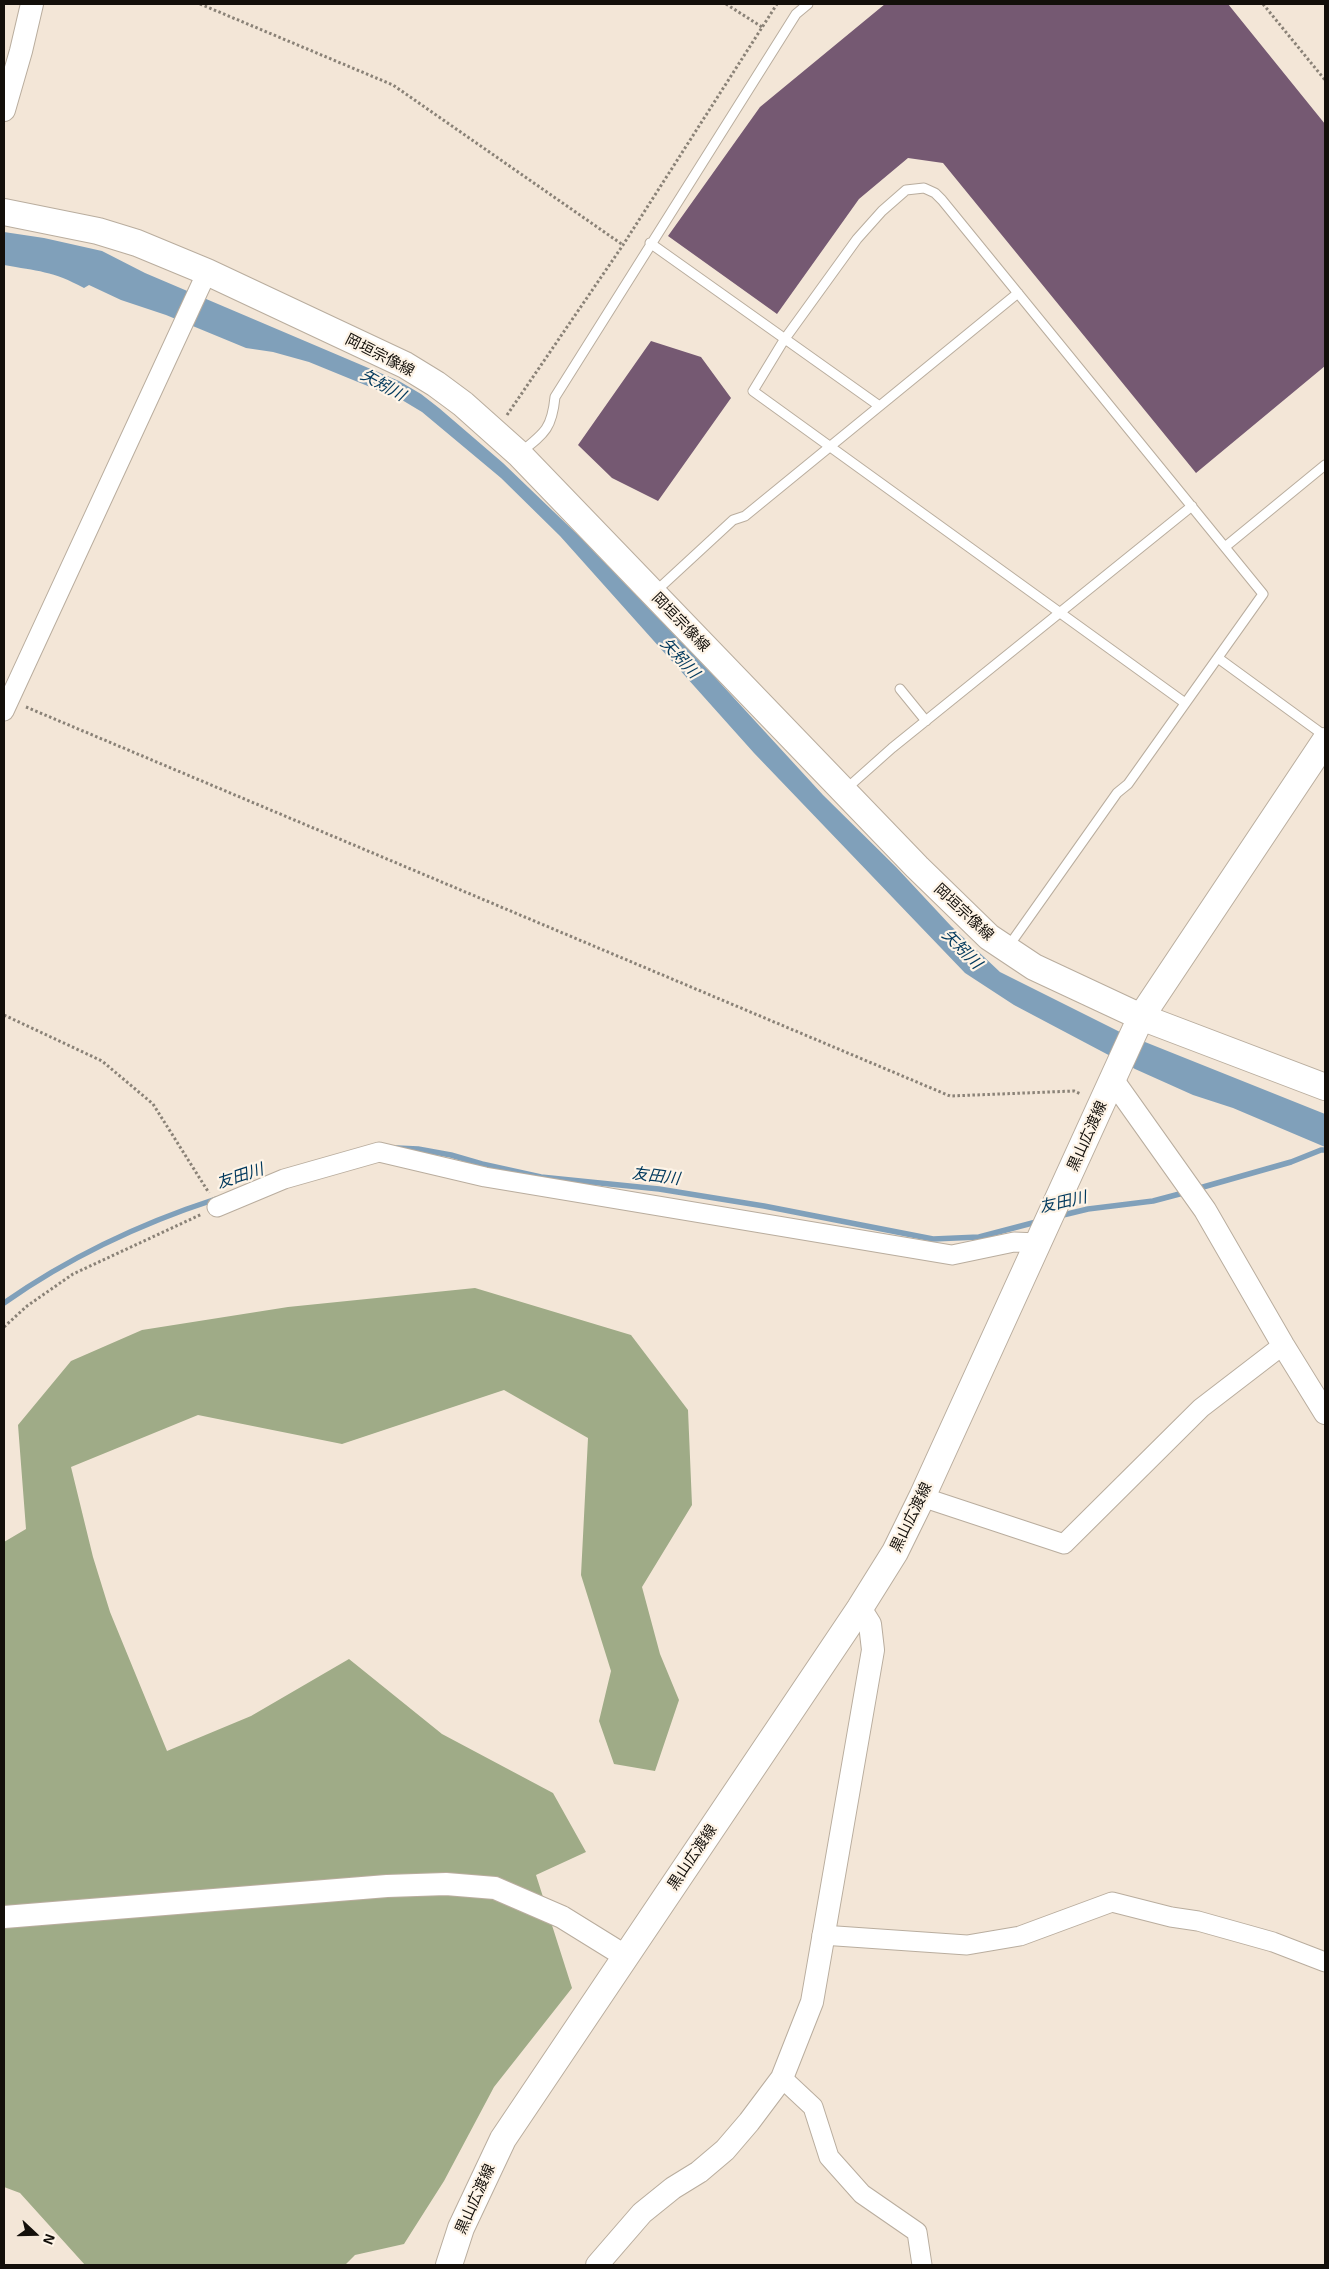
<!DOCTYPE html>
<meta charset="utf-8">
<style>
body{margin:0}
#map{position:relative;width:1329px;height:2269px;overflow:hidden;background:#f3e6d7;font-family:"Exo 2",sans-serif}
canvas{display:block}
.frame{position:absolute;inset:0;border:5px solid #130f0a;pointer-events:none}
.north{position:absolute;left:10px;top:2209px;width:50px;height:50px;-webkit-text-stroke:4px #fef4e7;paint-order:stroke;rotate:111deg;font-size:14px;font-weight:700;line-height:20px;text-align:center;color:#130f0a}
.north::after{content:'';display:block;margin:auto;width:18px;height:22px;background:#130f0a;clip-path:polygon(50% 0,100% 100%,50% 72%,0 100%)}
</style>
<div id="map">
<canvas width="1329" height="2269"></canvas>
<div class="frame"></div>
<div class="north">N</div>
</div>
<script>
const g = document.querySelector('canvas').getContext('2d');
g.lineJoin = 'round';
function fill(path, color) {
  g.fillStyle = color;
  g.fill(path, 'evenodd');
}
function strokePath(path, color, width, dash) {
  g.strokeStyle = color;
  g.lineWidth = width;
  g.lineCap = dash ? 'butt' : 'round';
  g.setLineDash(dash || []);
  g.stroke(path);
}
function label(font, color, halo, rows, align = 'center') {
  g.font = font + ' "Exo 2","Noto Sans JP",sans-serif';
  g.lineWidth = 4.5;
  g.setLineDash([]);
  g.textBaseline = 'middle';
  g.strokeStyle = halo;
  g.fillStyle = color;
  for (const [text, x, y, turn = 0] of rows) {
    g.save();
    g.translate(x, y);
    g.rotate((+turn || 0) * Math.PI / 180);
    g.textAlign = isNaN(turn) ? turn : align;
    if (halo) g.strokeText(text, 0, 0);
    g.fillText(text, 0, 0);
    g.restore();
  }
}
const forest = new Path2D(`
 M475 1288 631 1335 688 1410 692 1505 642 1587 660 1654 679 1700 655 1771 614 1764 599 1721 611 1671 581 1575 588 1438 504 1390 342 1444 198 1415 71 1467 93 1557 110 1612 167 1751 251 1716 349 1659 442 1734 553 1793 586 1852 536 1875 572 1988 494 2087 444 2181 404 2244 355 2255 345 2265H85L20 2193 4 2187V1542L26 1529 18 1425 71 1361 142 1330 288 1307Z`);
const water = new Path2D(`
 M4 232 44 238 102 251 145 273 399 381 421 394 439 408 503 463 578 535 711 673 823 795 896 867 951 926 1000 972 1120 1032 1325 1114V1147L1233 1108 1193 1095 1135 1069 1014 1005 965 973 754 753 560 536 501 478 422 412 402 400 309 362 273 352 246 348 166 315 121 300 89 285 84 288C53 271 37 271 4 265Z`);
const stream = new Path2D(`
 M397 1148 418 1149 451 1155 482 1164 541 1177 659 1189 764 1206 933 1239 979 1237 1040 1221
 M1196 1189 1291 1162 1321 1150H1325
 M1059 1216 1088 1209 1153 1201 1187 1192
 M4 1303C68 1258 142 1223 216 1199`);
const building = new Path2D(`
 M885 4H1228L1325 124V366L1196 473 943 163 908 158 859 199 777 314 668 236 760 107Z
 M651 341 701 357 731 398 658 501 612 478 578 445Z`);
const path = new Path2D(`
 M200 4 393 85 623 245
 M726 4 762 27
 M1263 4 1325 80
 M507 415 623 245 777 4
 M26 707 950 1096 1074 1091 1081 1094
 M4 1015 102 1061 153 1104 209 1193
 M4 1327 27 1306 73 1274 202 1214`);
const service = new Path2D(`
 M650 243 878 405
 M521 452C545 433 552 428 555 397L796 14 808 4
 M1225 547 1325 465
 M655 592 733 520 745 516 1018 293
 M1218 658 1325 736
 M900 689 926 721
 M846 789 892 748 1192 506
 M1008 947 1117 793 1128 784 1263 594 942 200 935 193 924 188 906 190 882 211 857 239 784 340 753 391 1185 703`);
const minor = new Path2D(`
 M4 711 207 272
 M217 1207 284 1179 379 1152 485 1177 952 1255 1014 1242 1038 1243
 M922 1497 1064 1544 1201 1408 1283 1345
 M822 1935 967 1945 1020 1936 1112 1902 1171 1917 1198 1921 1273 1942 1325 1962
 M782 2078 813 2107 829 2157 862 2194 917 2232 922 2265`);
const tertiary = new Path2D(`
 M4 110 21 51 32 4
 M1112 1079 1205 1210 1283 1345 1325 1413
 M4 1917 387 1886 446 1884 495 1888 562 1917 625 1956
 M597 2265 642 2213 673 2188 699 2172 725 2150 749 2122 782 2078 812 2002 873 1650 870 1624 860 1608`);
const secondary = new Path2D(`
 M4 212 98 231 137 243 207 272 405 365 436 384 463 404 519 454 917 867 989 937 1034 967 1141 1017 1325 1087
 M449 2265 461 2228 503 2139 860 1608 895 1552 922 1497 1141 1017 1325 741`);
const streetNames = [
 ["岡垣宗像線",380,355,27],
 ["岡垣宗像線",681,622,46],
 ["岡垣宗像線",964,912,43],
 ["黒山広渡線",1087,1136,-66],
 ["黒山広渡線",911,1517,-64],
 ["黒山広渡線",692,1857,-56],
 ["黒山広渡線",475,2199,-66]
];
const waterNames = [
 ["矢矧川",383,385,29],
 ["矢矧川",680,658,47],
 ["矢矧川",962,949,45],
 ["友田川",240,1176,-18],
 ["友田川",656,1176,7],
 ["友田川",1063,1202,-13]
];
fill(forest, '#9fab87');
fill(water, '#80a0ba');
strokePath(stream, '#80a0ba', 5.5);
fill(building, '#755972');
strokePath(service, '#b9ad9e', 11);
strokePath(minor, '#b9ad9e', 21);
strokePath(tertiary, '#b9ad9e', 24);
strokePath(secondary, '#b9ad9e', 28);
strokePath(path, '#8a8277', 3, [2.5, 2.5]);
strokePath(service, '#fff', 9);
strokePath(minor, '#fff', 19);
strokePath(tertiary, '#fff', 22);
strokePath(secondary, '#fff', 26);
label('15px', '#130f0a', '#fef4e7', streetNames);
label('italic 16px', '#00385c', '#fef4e7', waterNames);
</script>
